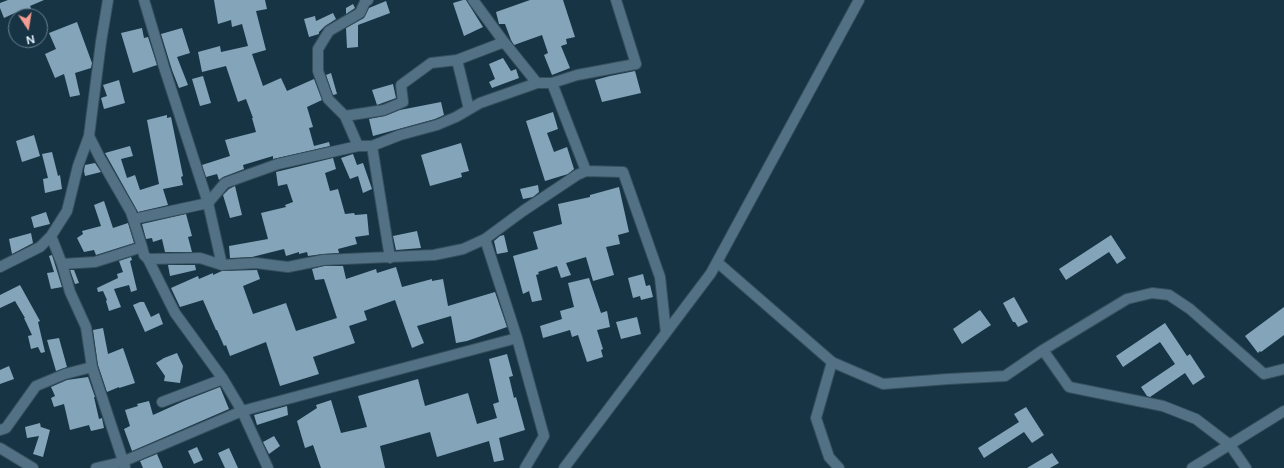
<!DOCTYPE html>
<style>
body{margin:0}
#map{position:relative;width:1284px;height:468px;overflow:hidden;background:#173445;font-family:Figtree,sans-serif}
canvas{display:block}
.north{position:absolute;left:8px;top:8px;width:40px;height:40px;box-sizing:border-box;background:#173445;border:1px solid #67808e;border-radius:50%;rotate:168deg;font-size:11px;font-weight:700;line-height:16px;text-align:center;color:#e0f1fc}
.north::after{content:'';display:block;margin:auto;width:14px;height:18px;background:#f59c91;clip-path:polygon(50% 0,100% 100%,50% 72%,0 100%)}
</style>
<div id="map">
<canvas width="1284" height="468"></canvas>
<div class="north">N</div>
</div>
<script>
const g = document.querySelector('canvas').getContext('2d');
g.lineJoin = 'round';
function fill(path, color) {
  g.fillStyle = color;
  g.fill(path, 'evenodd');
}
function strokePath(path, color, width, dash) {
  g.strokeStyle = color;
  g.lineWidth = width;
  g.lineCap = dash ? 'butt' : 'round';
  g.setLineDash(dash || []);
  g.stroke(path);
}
const building = new Path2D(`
 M8 0H44L30 6 34 16H22L19 11 4 18 0 8V3Z
 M214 0H265L267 9 256 11 266 50 252 54 263 86 281 78 287 91 314 79 322 100 307 107 313 127 309 128 314 146 329 142 330 146 273 159V156L243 165 244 169 223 177 219 180 217 174 206 177 202 165 230 156 225 140 256 132 252 118H253L246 99 238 102 226 66 202 72 198 52 220 46 221 52 248 46 242 24 232 27 231 20 218 24Z
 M463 0H466L483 27 464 36 453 3Z
 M530 0H563L575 37 566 39 567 44 561 46 570 68 552 75 544 55 548 53 542 35 514 45 511 40 505 24H499L496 12Z
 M386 1 390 13 358 25V47L347 48 346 28 364 18 369 8Z
 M353 4 355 8 346 14V8Z
 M333 13 336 19 325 26 319 32V34L309 37 304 19 315 16 316 21Z
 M77 22 92 63 91 68 75 73 80 95 70 97 64 74 55 78 45 54 56 49 49 33Z
 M142 28 144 38 148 37 157 65 133 73 121 33Z
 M182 28 190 53 177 57 188 85 179 88 172 70 161 34Z
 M503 58 511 71 516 69 519 78 492 88 489 82 495 79 489 64Z
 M635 71 641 93 602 102 595 80 610 76Z
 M331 73 337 94 333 95 326 75Z
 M203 76 211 103 200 106 192 79Z
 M119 80 125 103 104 109 101 98 107 96 103 85Z
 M393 84 396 98 377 105 372 90Z
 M441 102 444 115 435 119 373 136 369 119 385 116 400 110Z
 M553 112 558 129 547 133 554 152 567 147 574 169 568 174 545 181 526 121Z
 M167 115V118L171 117 183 176 181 177 183 185 163 189 168 205 138 212 105 153 130 146 133 156 121 159 127 178 135 175 140 190 159 184 147 120Z
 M34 135 40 156 22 162 16 141Z
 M461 143 469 171 461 173 462 177 430 186 421 155Z
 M52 152 58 176 60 175 62 189 45 193 43 179 48 178 42 154Z
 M353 154 357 165 363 163 372 189 363 193 358 176 350 179 341 158Z
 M333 158 336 169 325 173 330 191 338 189 345 214 354 213 355 215 367 214 369 235 355 237 357 244 338 249 339 253 323 254 308 256 307 252 299 254V252L286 256 284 249 252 257 230 258 229 246 268 239 261 213 286 207 285 205 293 202 287 184 278 186 276 172Z
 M95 163 101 172 85 176 84 171 85 165Z
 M538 185 539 192 533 197 523 199 520 189Z
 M235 186 242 215 230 218 223 195 229 189Z
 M619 187 629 232 618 235 620 244 606 247 614 275 593 281 586 257 566 263 571 275 561 278 557 266 538 272 539 274 536 275 542 300 532 302 529 291 523 294 513 256 538 249 533 232 562 224 558 204 590 197V195Z
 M104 201 113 228 128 223 134 243 96 255 94 250 84 252 77 238 83 234 82 231 101 226 94 205Z
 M46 212 50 224 34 228 31 217Z
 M186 214 192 236 188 237 192 252H165L162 239 153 242 152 238 146 239 142 224Z
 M417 231 421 248 396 250 393 236Z
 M31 233 33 243 12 254 9 239Z
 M504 235 508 252 497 254 494 241 500 236Z
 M1111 235 1126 258 1117 264 1109 252 1066 280 1059 269Z
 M52 255 62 287 51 289 47 273 54 272 49 256Z
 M131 257 132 260 130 261 137 290 131 292 129 285 114 289 121 307 109 311 106 301 107 300 103 291 98 292 97 288 118 278 117 274 123 272 119 261Z
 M168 265H195L196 270 170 276Z
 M324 266H343L346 279 376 269 377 273 396 267 402 287 432 279V281L443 279 448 306 495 292 507 327 467 341 456 343 451 316 417 326 424 343 412 348 395 300 364 311 367 320 349 326 355 343 313 357 319 374 280 386 266 342 230 356 226 345 224 346 217 330H216L203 300 180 307 171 288 198 276 199 279 213 273V275L222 271 257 270 260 279 243 286 253 314 286 303 296 331 337 318 324 279 315 280 312 269Z
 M70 270H74L79 283 75 284Z
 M643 274 646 286 650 285 653 297 641 300 640 296 633 298 628 278Z
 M589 278 601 313 607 311 610 327 597 330 603 349 601 350 603 357 587 362 578 335 572 337 570 330 543 338 540 326 562 319 560 311 574 307 568 283Z
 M20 285 40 321 38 322 45 352 41 353 38 347 31 349 28 336 32 335 24 318H25L15 301 0 308V295Z
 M1014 297 1028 322 1018 327 1015 322H1013L1003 303Z
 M140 302H144L151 317 159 313 163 324 145 332 133 305Z
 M1284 307V335L1261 352 1260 351 1258 353 1245 336Z
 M980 310 991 325 962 344 953 329Z
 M637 317 641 334 621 339 616 322Z
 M1165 323 1187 356 1190 354 1205 377 1193 385 1185 373 1150 397 1147 396 1141 387 1175 364 1160 342 1123 367 1116 356Z
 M103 328 108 354 123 348 135 383 119 388V387L107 392 98 365 93 330Z
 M59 338 67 367 56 371 47 340Z
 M177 353 183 366 180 383 164 381 165 376 156 363 164 358Z
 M507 354 513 376 509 377 514 398 516 397 525 430 499 438 504 460 494 462 489 441 437 457 430 432 380 446 385 468H321L313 445 305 448 297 421 317 408 316 405 331 400 341 433 367 427 358 396 418 379 425 406 468 393 477 424 497 418 493 404 499 402 489 359Z
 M9 366 14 379 0 384V370Z
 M88 377 95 397H94L99 419 102 418 104 428 91 431 89 425 70 430 64 404 54 407 51 398 55 396 51 387 67 380Z
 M220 387 229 409 132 451 124 429 130 426 125 410 138 406 137 404 149 401 153 415 184 401Z
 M287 406 288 415 257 425 254 415Z
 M1026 407 1044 435 1032 443 1024 432 984 458 978 448 1019 422 1014 414Z
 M40 423 41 428V427L50 430 43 457 33 454 39 436 27 438 25 427Z
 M274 436 280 446 269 454 263 442Z
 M197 447 203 460 194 464 188 451Z
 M229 448 238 468H225L218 453Z
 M1052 453 1059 463 1050 468H1027Z
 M157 454 163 468H143L140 461Z`);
const minor = new Path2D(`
 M144 0 164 67 208 203 222 265
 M473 0 504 42 537 83
 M457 60 469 109
 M552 83 586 171
 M345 116 384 110 403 102 401 85 431 63 457 60 504 42
 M89 136 100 158 131 212 142 247
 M358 146 345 116 328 99 318 71V49L329 31 360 13 365 2 368 0
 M372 146 390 258
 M134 219 208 203 225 183 250 174 278 164 358 146H372L400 135 437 125 456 117 480 103 537 83H552L577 75 636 64 616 0
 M51 236 62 264 70 292 86 327 92 367 125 467
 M485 239 517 338 544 436 525 468
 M148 259 175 313 223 379 242 411 268 468
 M717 262 832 362 816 418 829 457 839 468
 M62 264 95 262 142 247 144 255 148 259 200 258 222 265 256 263 288 267 323 260 434 255 463 249 485 239 523 211 577 175 586 171 623 172 660 277 666 333
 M0 267 40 247 51 236 67 211 78 166 89 136 101 42 108 0
 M1043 350 1069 387 1163 406 1196 419 1230 445 1246 468
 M832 362 883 384 948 379 1005 376 1043 350 1127 299 1152 293 1169 295 1190 309 1264 374 1284 369
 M162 402 223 379
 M0 430 6 428 36 386 65 374 92 367
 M0 448 33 468
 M96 468 122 462 242 411 517 338
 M564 468 711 273 859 0
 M1192 468 1284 411`);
fill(building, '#84a5b9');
strokePath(minor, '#364f5d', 12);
strokePath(minor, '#527184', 10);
</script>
